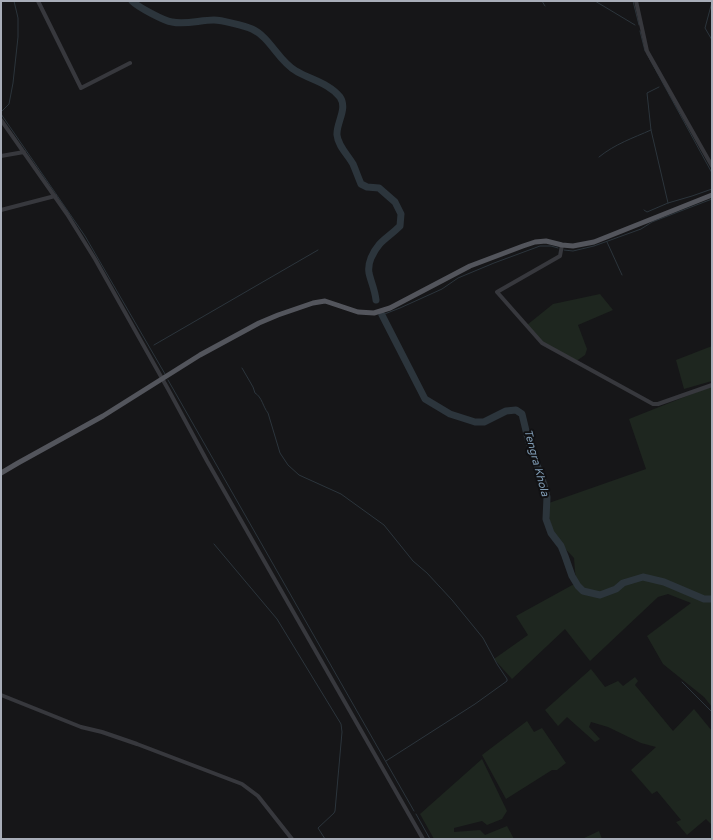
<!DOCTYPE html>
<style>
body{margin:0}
#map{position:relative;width:713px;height:840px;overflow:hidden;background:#161618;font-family:"Varela Round",sans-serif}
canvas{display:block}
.frame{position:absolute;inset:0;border:2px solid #a8adb8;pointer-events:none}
</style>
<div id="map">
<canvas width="713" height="840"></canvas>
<div class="frame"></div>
</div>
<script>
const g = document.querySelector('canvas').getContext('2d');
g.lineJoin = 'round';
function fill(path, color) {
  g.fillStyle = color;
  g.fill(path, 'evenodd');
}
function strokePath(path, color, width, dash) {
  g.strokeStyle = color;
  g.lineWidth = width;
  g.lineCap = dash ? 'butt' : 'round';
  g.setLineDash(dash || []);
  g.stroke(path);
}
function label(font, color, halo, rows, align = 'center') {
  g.font = font + ' "Varela Round",sans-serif';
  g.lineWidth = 4;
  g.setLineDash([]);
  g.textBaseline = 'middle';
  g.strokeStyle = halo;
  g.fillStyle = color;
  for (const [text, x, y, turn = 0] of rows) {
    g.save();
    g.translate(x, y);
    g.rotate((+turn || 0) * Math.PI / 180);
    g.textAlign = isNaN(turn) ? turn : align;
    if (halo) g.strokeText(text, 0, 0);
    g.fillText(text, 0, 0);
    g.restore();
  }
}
const green = new Path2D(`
 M600 294 613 310 578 325 587 349 585 355 575 362 542 343 527 325 553 304Z
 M712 346V381L684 389 676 360Z
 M712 386V707L704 697 663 664 647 636 691 603 668 594 658 597 590 661 565 629 512 679 494 659 528 635 516 616 576 583 574 558 554 537 546 504 646 469 629 419Z
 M591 669 605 687 618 681 623 686 635 677 638 681 635 685 673 731 694 709 712 731V825L706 819 687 835 676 822 681 820 657 791 652 794 631 770 656 747 641 743 608 727 591 722 589 727 600 739 595 742 567 717 558 726 545 710Z
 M527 721 534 732 542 728 566 763 557 770H552L506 799 482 755Z
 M482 759 507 811 502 819 487 825 482 821 454 828V832L480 830 485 835 507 826 514 839H434L420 814Z
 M599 831 602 839H582Z`);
const stream = new Path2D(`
 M542 1 545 6
 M595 1 635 25
 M633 1 639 25
 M712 2 705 28 712 40
 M640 31 645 51
 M647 54 712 173
 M659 87 647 93 651 130 668 203
 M1 112 9 104 13 83 18 37V18L14 1
 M1 114 85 236 165 374
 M599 157C615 144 633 138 651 130
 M644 210 647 212 668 203 692 196 712 189
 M607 242 622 275
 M564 250 573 251 594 246 641 229 652 222 712 199
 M382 315 400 308 442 289 458 278 494 263 540 246H551L558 248
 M154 345 318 250
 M242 368 253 387 255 393C262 397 263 407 268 413L280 453 288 465 299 475 341 494 384 525 413 561 427 573 452 600 483 638 497 664 507 679V681L475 704 386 761
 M168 380 414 811
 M214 544 277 619 341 724 342 732 335 811 334 813 318 828 325 839
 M682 682 712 712
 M416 814 430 839`);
const river = new Path2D(`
 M132 1C138 7 164 21 172 22 186 25 200 20 214 20 221 20 245 26 252 29 270 37 279 62 296 71 311 80 329 83 340 97 348 109 336 123 337 135 338 146 348 155 353 164 356 171 358 177 361 184L367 187 379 188 395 202 401 214 400 226C387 239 379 240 371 258 369 263 368 267 369 273 371 282 375 290 376 300
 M382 315 425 399 450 414 475 422H484L506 411 516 410 522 414 528 439 544 485 547 497 546 519 551 533 561 546 565 556 572 576 578 586 583 591 600 595 616 589 623 583 643 577 664 582 704 599H712`);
const minor = new Path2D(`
 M38 1 81 88 130 63
 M636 1 647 51 712 166
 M1 120 67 214 95 259 168 389 207 461 423 839
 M1 156 24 152
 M1 210 55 196
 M562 245 560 256 497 292 542 343 653 404H658L712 385
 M1 695 81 727 102 732 137 744 242 784 258 796 292 839`);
const major = new Path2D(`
 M1 473 18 463 103 416 200 355 259 323 278 315 313 303 325 301 358 312 374 313 390 308 470 266 523 246 535 242 546 241 562 245 573 246 594 242 712 195`);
const waterNames = [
 ["Tengra Khola",536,463,75]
];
fill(green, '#1e261f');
strokePath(stream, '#2c353c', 1);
strokePath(river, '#2c353c', 7);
strokePath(minor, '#37383d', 4);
strokePath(major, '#53555c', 5);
label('italic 11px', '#7f9bb3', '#111113', waterNames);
</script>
